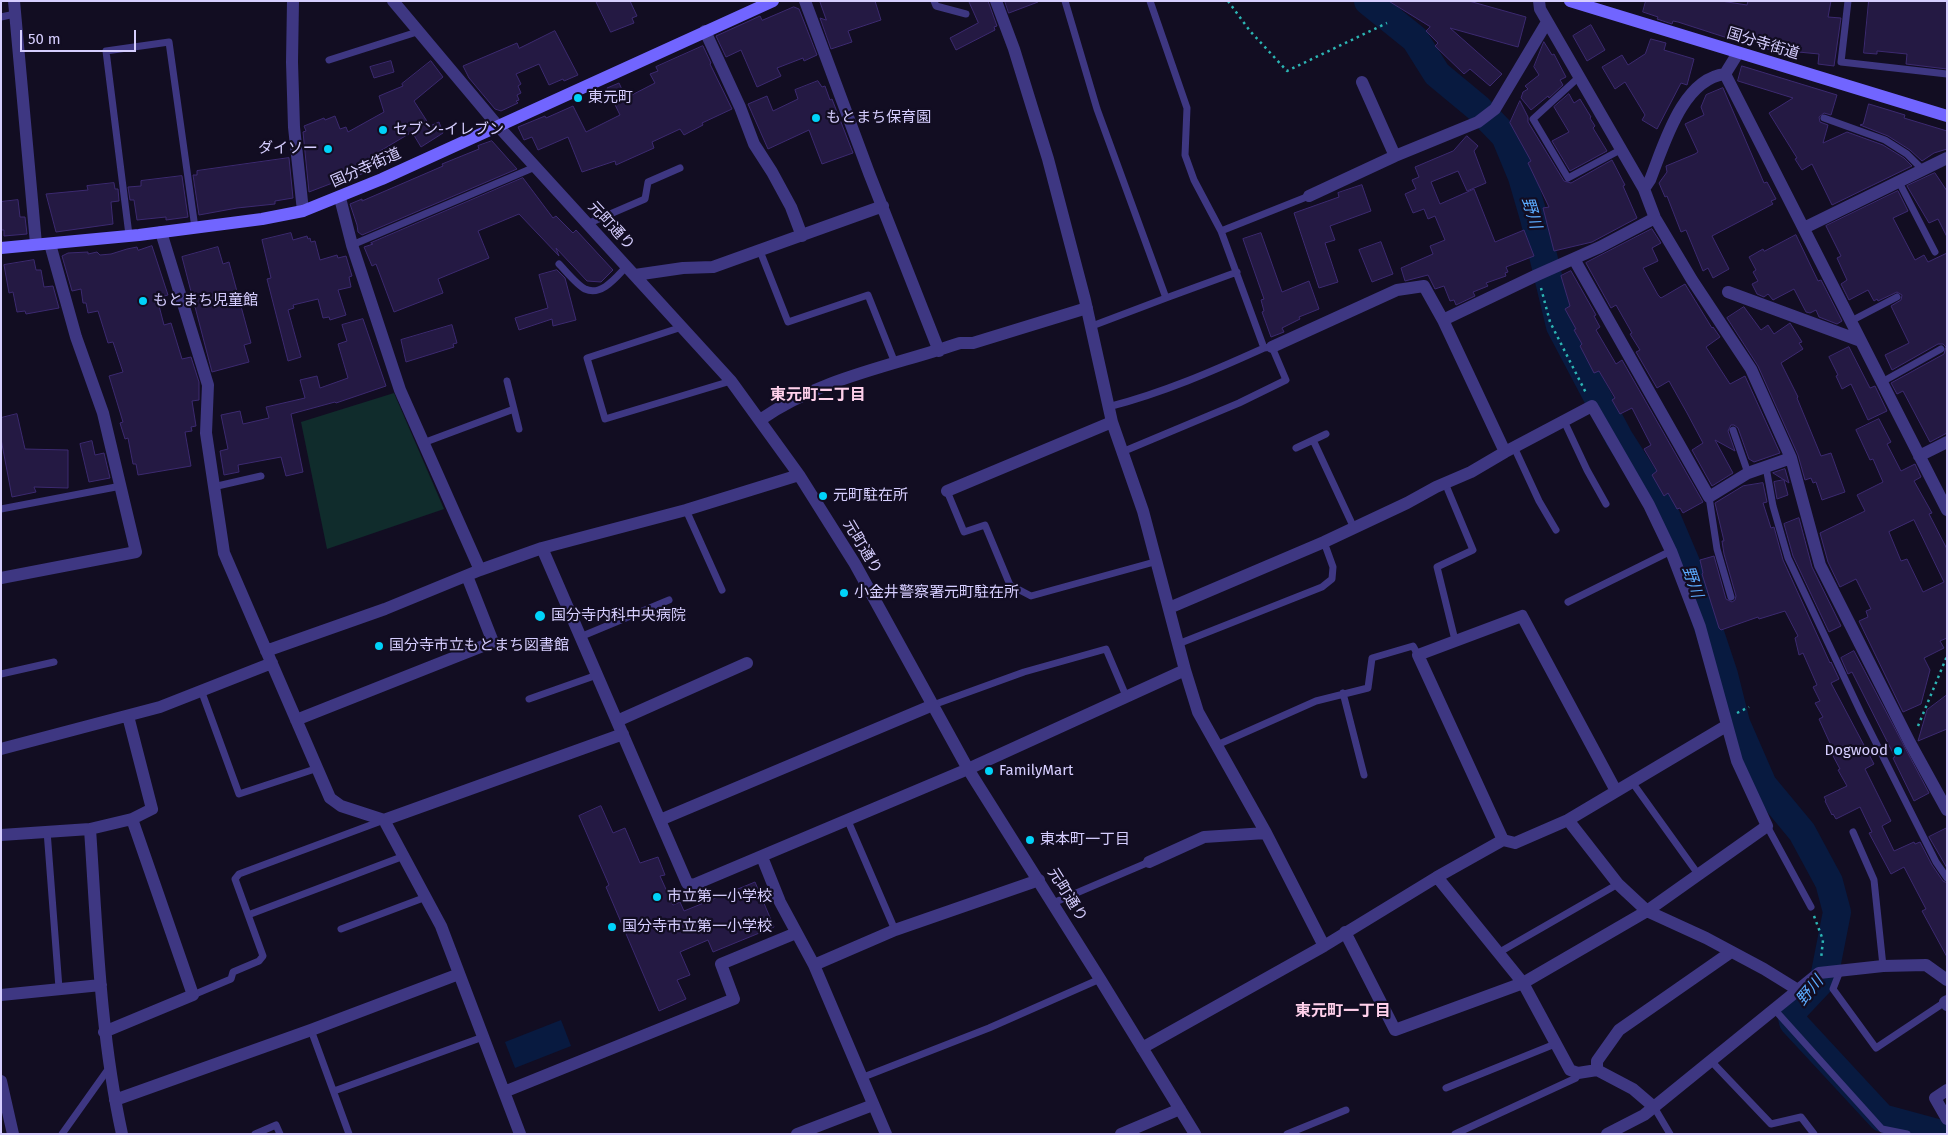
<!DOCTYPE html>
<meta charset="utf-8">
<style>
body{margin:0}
#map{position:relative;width:1948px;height:1135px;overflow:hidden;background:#120d22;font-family:"Fira Sans",sans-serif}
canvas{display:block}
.frame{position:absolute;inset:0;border:2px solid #d6ceff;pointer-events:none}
.scale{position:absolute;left:20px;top:30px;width:116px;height:22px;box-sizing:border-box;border:2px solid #d6ceff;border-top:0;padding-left:6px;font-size:15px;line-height:18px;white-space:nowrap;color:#d6ceff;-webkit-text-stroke:4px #120d22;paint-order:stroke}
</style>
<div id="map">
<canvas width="1948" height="1135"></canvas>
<div class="frame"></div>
<div class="scale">50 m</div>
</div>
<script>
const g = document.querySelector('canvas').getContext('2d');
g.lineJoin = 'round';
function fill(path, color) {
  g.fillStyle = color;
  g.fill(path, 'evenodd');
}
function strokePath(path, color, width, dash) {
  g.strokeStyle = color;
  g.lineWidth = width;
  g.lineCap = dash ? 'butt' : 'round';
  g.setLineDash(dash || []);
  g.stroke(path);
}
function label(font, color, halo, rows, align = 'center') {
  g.font = font + ' "Fira Sans","Noto Sans JP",sans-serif';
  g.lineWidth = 4.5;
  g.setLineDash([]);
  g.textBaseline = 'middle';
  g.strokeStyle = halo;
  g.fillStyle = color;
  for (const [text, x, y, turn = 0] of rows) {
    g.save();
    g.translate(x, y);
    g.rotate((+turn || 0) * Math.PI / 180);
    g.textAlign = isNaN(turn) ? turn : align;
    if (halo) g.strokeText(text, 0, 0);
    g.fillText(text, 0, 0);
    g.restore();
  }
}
const green = new Path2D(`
 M394 393 444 509 327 549 301 422Z`);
const water = new Path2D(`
 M561 1020 571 1046 515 1068 505 1042Z`);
const river = new Path2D(`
 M1368 1 1415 39 1437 74 1478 108 1505 136 1522 177 1534 218 1560 326 1619 438 1661 504 1689 570 1724 675 1736 723 1763 785 1802 832 1829 882 1837 912 1824 978 1791 1013 1793 1022 1882 1118 1941 1134`);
const building = new Path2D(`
 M596 1H630L637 16 632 18 634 23 611 32Z
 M820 1H875L881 20 848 31 852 42 831 49 820 18 826 20Z
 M969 1H988L997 26 994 27 995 30 956 50 950 38 978 23Z
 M1005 1H1038V2L1009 13Z
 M1389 1H1469L1526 17 1518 47 1450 28 1502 74 1490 86 1470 69 1464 74 1435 46 1438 43 1426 31 1430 27Z
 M1646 1H1721L1747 5 1748 1H1831L1828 17 1841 18 1834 66 1818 64 1819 54 1767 49 1768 38 1741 34 1740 42 1678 22 1673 21 1672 24 1657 19 1658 17 1643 12Z
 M1869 1H1947V69L1906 64 1907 54 1877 51V54L1864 53Z
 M794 7 799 9 817 55 804 61 803 58 777 68 781 76 757 87 741 50 726 57 716 36 760 16 762 20Z
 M1591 25 1605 50 1587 61 1573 36Z
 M555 31 578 75 564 81 563 79 549 85 539 64 516 74 521 84 518 86 521 93 517 95 519 100 516 101 518 103 501 111 495 109 469 78 463 66 517 43 519 48Z
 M1651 39 1666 43 1664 50 1694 59 1687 85 1681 83 1657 129 1642 120 1645 115 1625 82 1615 89 1602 67 1622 55 1628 65 1645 54Z
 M1544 42 1552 55 1554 54 1566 77 1560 80 1563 85 1549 98 1548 96 1531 110 1521 98 1523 92 1528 89 1525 86 1539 75 1534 67Z
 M703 46 711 63 710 64 732 109 702 123 703 125 684 135 680 129 652 142 654 148 616 165 615 161 582 172 568 137 538 150 532 137 524 140 518 127 545 116 546 118 573 106 586 132 620 115 607 88 619 83 626 98 655 83 650 74 658 71 656 67Z
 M391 61 394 72 374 78 370 67Z
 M431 61 443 77 414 101 430 126 439 122 443 133 421 147 412 132 360 163 364 173 344 181 343 179 309 192 303 132 306 131 304 126 324 118 325 120 335 116 340 129 346 127 348 132 384 112 379 96 403 86 402 84Z
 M1742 66 1837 95 1831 115 1824 113 1819 117 1820 122 1828 125 1823 143 1847 132 1883 145 1904 158 1912 166 1832 205 1812 164 1802 170 1795 159 1797 158 1769 113 1793 98 1738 81Z
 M818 81 822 87 825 86 830 100 832 99 853 153 822 164 809 130 768 149 748 104 767 96 773 111 798 99 795 90Z
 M1723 88 1764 183 1767 182 1776 199 1771 201 1773 204 1712 236 1729 269 1713 278 1708 268 1703 271 1686 230 1681 232 1667 196 1665 197 1659 183 1667 172 1666 166 1695 154 1698 152 1685 124 1704 115 1701 107 1706 95Z
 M1569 94 1574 103 1580 99 1591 117 1590 118 1595 126 1593 128 1607 151 1570 171 1552 141 1569 132 1554 107Z
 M1520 101 1528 117V122L1564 181 1571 183 1612 160 1625 185 1623 186 1637 218 1592 242 1554 251 1543 208 1549 207 1528 163 1531 161 1510 123Z
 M1869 104 1905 115 1904 118 1947 131V149L1934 153 1922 161 1910 150 1888 136 1860 125 1863 124Z
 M1467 136 1478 146 1474 151 1486 183 1467 191 1458 171 1431 182 1440 204 1474 189 1495 242 1524 230 1534 256 1506 267 1508 272 1505 273 1506 276 1486 283 1488 286 1473 292 1475 296 1456 305 1454 300 1450 301 1444 286 1435 289 1428 275 1405 281 1401 268 1433 254 1430 246 1445 240 1435 216 1428 219 1424 209 1413 213 1405 194 1416 189 1412 180 1419 177 1415 167 1453 151Z
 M492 141 517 169 362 235 358 232 357 225 350 204 362 199V201L443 166 442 164 479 149 478 146Z
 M289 158 293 198 275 201V204L237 208 199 215 193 175H197V171Z
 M1935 173 1947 191V237L1938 219 1929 223 1907 186Z
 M182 176 188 217 166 220V217L137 220 134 200H130L128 187 141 186V181Z
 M523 178 553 218 556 216 573 233 576 230 613 270 601 282 587 281 556 248 559 256 519 214 478 231 489 258 438 279 443 293 394 312 376 264 372 266 364 247 373 244 371 243Z
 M114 183 115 189H118L119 201 111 202 113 224 56 232 46 194 88 190 87 186Z
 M1362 185 1371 211 1330 226 1335 240 1325 243 1338 282 1319 288 1294 213 1339 197 1338 193Z
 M1898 191 1908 211 1893 218 1915 260 1924 255 1928 262 1947 253V433L1930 442 1903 391 1897 394 1891 383 1944 354 1946 347 1943 344H1938L1892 370 1885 355 1909 343 1891 306 1901 300 1902 295 1897 292 1878 301 1877 299 1874 301 1868 290 1849 300 1841 284 1847 280 1837 258 1841 256 1826 226Z
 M18 200 20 217H25L27 234 4 236V230H1V202Z
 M1652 229 1661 243 1652 248 1658 261 1643 268 1658 295 1661 298 1685 284 1712 328 1713 327 1720 337 1706 347 1730 384 1745 376 1780 453 1754 462 1749 459 1738 428 1734 425H1731L1728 431 1735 451 1715 440 1733 473 1712 486 1692 450 1703 443 1687 413 1669 381 1657 388 1636 352 1640 350 1630 334 1632 333 1616 305 1611 308 1586 263Z
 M291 233 293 240 307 236 308 239 310 238 311 242 315 241 320 260 337 255 338 258 346 256 352 276 349 277 351 287 338 290 346 315 330 320 329 317 323 318 318 299 293 305 294 308 288 310 301 357 288 361 267 279 271 278 262 240Z
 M1261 233 1282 292 1309 281 1319 309 1299 317 1300 319 1282 328 1284 332 1271 337 1262 312 1264 311 1261 300 1264 299 1243 239Z
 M1796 235 1818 281 1821 280 1842 321 1837 324 1819 317 1816 310 1810 313 1806 312 1794 289 1773 300 1768 294 1764 297 1757 294 1752 284 1758 281 1753 272 1756 270 1749 257 1763 249 1764 251Z
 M1381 242 1393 274 1372 282 1359 250Z
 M152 246 168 295 157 298 164 325 171 323 182 359 191 357 199 382V400L192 401 196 426 191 427 192 431 185 432 191 466 138 475 136 464H133L128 438 125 439 120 423 123 422 109 376 123 372 113 342 108 343 98 311 88 313 86 303H83L81 289 72 291 62 256 68 253 88 252V254L97 252 100 255 111 254 127 249 137 247 138 250Z
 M218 247 223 264 229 262 251 343 244 345 249 362 212 372 182 257Z
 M34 260 36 270H41L44 287 53 286 59 308 26 314 25 311 17 312 13 292 9 293 4 265Z
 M557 270 565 278 576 320 553 326 552 319 519 330 515 318 548 308 539 275Z
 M1571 271 1596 315 1594 316 1600 327 1596 330 1616 364 1622 360 1703 502 1683 513 1680 508 1677 509 1668 493 1664 496 1652 475 1657 471 1644 449 1651 445 1632 408 1620 414 1612 400 1615 398 1599 371 1594 373 1580 346 1582 344 1574 330 1576 329 1565 309 1570 306 1561 276Z
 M1744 307 1761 330 1768 325 1774 334 1790 323 1802 342 1799 343 1803 349 1781 363 1798 397 1797 398 1821 456 1831 453 1845 492 1822 500 1816 482 1813 483 1811 478 1805 480 1798 455 1758 366 1727 318Z
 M363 319 386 386 336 403 335 402 291 414 303 472 286 476 281 457 238 465 239 472 224 475 220 451 228 449 221 415 240 411 243 424 269 418 266 407 305 398 300 380 317 376 320 388 348 378 338 344 347 341 342 325Z
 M452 325 457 343 453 344 454 347 406 362 401 340Z
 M1849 347 1870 388 1875 386 1887 411 1868 420 1851 384 1842 389 1836 376 1838 375 1829 357Z
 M17 414 25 449 68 450V488L34 487 36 492 12 497 1 439V418Z
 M1879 419 1891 442 1887 444 1901 471 1915 464 1921 477 1914 481 1932 513 1929 514 1947 549V638L1940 641 1944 648 1924 658 1930 670 1921 704 1903 712 1859 621 1868 617 1866 611 1871 609 1856 579 1840 587 1828 562 1820 533 1865 511 1857 495 1883 482 1873 459 1870 460 1856 430ZM1914 520 1944 582 1923 592 1907 559 1901 561 1889 532Z
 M92 441 95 455 104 453 110 478 89 482 80 444Z
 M1785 469 1789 483 1773 473Z
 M1784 480 1788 495 1777 499 1774 482Z
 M1763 483 1767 502 1763 503 1771 528 1774 527 1783 560 1830 663 1831 662 1839 679 1831 683 1874 764 1865 769 1891 821 1882 826 1894 851 1914 842 1915 844 1920 842 1932 865 1943 881 1947 883V957L1922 911 1926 909 1904 867 1891 874 1869 833 1872 832 1860 807 1836 819 1833 814 1832 815 1825 801 1826 800 1824 797 1847 786 1838 770 1840 769 1832 754 1834 752 1819 719 1823 717 1815 703 1820 701 1813 687 1817 685 1803 653 1799 655 1795 638 1798 636 1785 611 1759 619 1758 617 1721 630 1719 628 1702 574 1703 573 1700 560 1714 556 1726 599 1732 602 1735 600 1736 596 1724 554 1722 541H1724L1715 503 1743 486Z
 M1799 518 1812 567 1841 626 1829 632 1793 556 1784 524Z
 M1854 651 1929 793 1914 801 1893 758 1895 757 1852 672 1848 674 1841 658Z
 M1947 695V729L1918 741 1927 710Z
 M601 806 613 833 625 828 640 863 658 857 665 875 660 876 673 905 680 902 684 911 755 882 774 927 713 952 708 940 680 952 690 975 677 980 686 999 659 1011 606 887 609 885 579 816Z
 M1947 828V868L1929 837Z`);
const path = new Path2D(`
 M1228 1 1250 31 1287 71 1387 23
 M1541 288 1550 322 1586 393
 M1737 713 1749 707
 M1918 726 1947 656
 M1814 916 1823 940 1821 959`);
const service = new Path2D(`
 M934 1 936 6 966 14
 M1065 1 1097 109 1166 298 1092 326
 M1150 1 1187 108 1185 155 1194 180 1221 231 1264 348
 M1848 1 1841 62 1947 74
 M1 17 15 14
 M329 60 417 32
 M1579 77 1533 119 1568 178 1622 149
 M1824 118 1885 140 1907 154 1923 170
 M1899 182 1935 252
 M587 224 645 199 648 182 680 168
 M1221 231 1309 196
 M129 235 106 51 169 42 195 228
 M352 245 535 167
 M760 251 788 322 868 295 895 363
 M559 264C565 270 577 285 585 289 602 297 617 276 627 266
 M1166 298 1237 272
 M1851 321 1897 297
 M682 327 587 358 605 419 731 381
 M507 381 519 429
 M1882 382 1941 349
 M1108 407C1163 393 1213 371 1264 348L1272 347 1286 380 1239 403 1122 452
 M1564 421 1587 470 1606 504
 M1733 430 1748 473
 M1313 440 1354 528
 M423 443 514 409
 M1514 447 1539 501 1556 530
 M1296 448 1326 434
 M1766 467 1773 506 1788 558 1861 713 1936 862 1947 878
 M1445 483 1473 550 1437 567 1455 640
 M213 487 261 476
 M947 491 964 532 985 525 1010 585 1031 596 1158 561
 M1709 497 1717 549 1731 597
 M1 509 121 486
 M686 510 722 590
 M1568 602 1671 551
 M580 637 669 600
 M1178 644 1322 587 1332 579 1333 567 1324 542
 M1 674 54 662
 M201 690 239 794 318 768
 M1343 693 1364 775
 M529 699 597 675
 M933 705 1024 672 1106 649 1126 696
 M1217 745 1316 701 1368 688 1372 658 1413 646 1418 655
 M1632 782 1698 874
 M848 821 895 930
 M1767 826 1811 907
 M47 831 59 988
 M1853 832 1874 880 1883 966
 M1053 903 1149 862
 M248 915 404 856
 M341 929 426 897
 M1498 953 1618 884
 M1840 971 1833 989 1876 1048 1945 1002
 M193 995 231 979 233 972 259 961 263 956 235 879 239 874 384 820
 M1774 1009 1882 1129 1907 1134
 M311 1030 349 1134
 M1711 1061 1771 1124 1801 1117 1814 1134
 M861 1078 989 1028 1100 979
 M1446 1088 1555 1044
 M334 1091 483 1037
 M1654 1107 1670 1134
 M62 1134 109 1068
 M255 1134 276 1125 280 1134
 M1287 1134 1346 1110
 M1455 1134 1576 1078 1578 1073`);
const minor = new Path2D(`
 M14 1 36 244
 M293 1 292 62 294 127 303 211
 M393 1 498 126 731 381 799 475 855 564 968 769 1100 979 1195 1134
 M805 1 869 173 939 351
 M996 1 1014 49 1048 159 1085 300 1112 422 1143 511 1185 670 1198 712 1266 833 1324 946
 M1539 1 1540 9 1644 189 1655 218 1692 280 1751 369 1791 458 1820 565 1910 743 1947 810
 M705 31 740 107 754 144 772 172 791 207 802 236
 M1725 74 1947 510
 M1362 82 1395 156
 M1644 189 1650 180C1664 145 1682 79 1725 74L1738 53
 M1309 196 1395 156 1478 122 1495 109 1547 22
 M340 198 352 245 400 390 480 570
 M1804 228 1947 158
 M161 232 208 385 206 433 224 553 330 798 341 806 384 820 441 926 520 1134
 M1574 259 1709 497 1748 473 1791 458
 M635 275 683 268 713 267 883 206
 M1728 292 1861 341
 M1443 320 1537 275 1600 247 1655 218
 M1272 347 1397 290 1424 286 1443 320 1505 452
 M760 420C820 378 892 366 960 343H973L1087 308
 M1919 456 1947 442
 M947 491 1112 422
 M542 548 687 883 693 885 968 769 1185 670
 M1 578 136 552 103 413 76 337 50 244
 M1169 608 1324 542 1407 503 1436 487 1471 472 1505 452 1592 406 1649 505 1671 551 1700 627 1737 761 1767 826 1647 911 1523 983 1395 1030 1345 932
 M266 651 385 609 480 570 542 548 686 510 799 475
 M296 720 493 642 467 576
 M617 721 747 663
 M1 749 160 707 272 663
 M384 820 623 734
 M660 820 933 705
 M1568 820 1618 884 1647 911 1706 938 1764 969 1798 990
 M90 829C97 931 100 1034 122 1134
 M1 835 90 829 132 819 152 809 128 716
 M1503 840 1418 655 1522 616 1616 791
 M762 857 780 902 814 965 886 1134
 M1149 862 1204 837 1266 833
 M1437 877 1523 983 1570 1070 1578 1073 1597 1070 1633 1089 1654 1107
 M814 965 895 930 1039 880
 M1 995 101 985
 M1947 1001 1945 1002 1947 1005
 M104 1032 193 995 132 819
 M1142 1048 1324 946 1437 877 1503 840 1515 843 1568 820 1726 726
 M1597 1070V1061L1619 1030 1731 952
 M1 1081 13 1134
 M1947 1090 1935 1098 1947 1119
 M504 1092 734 999 721 964 796 933
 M115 1100 311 1030 459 974
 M797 1134 873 1105
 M1121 1134 1180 1109
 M1607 1134 1644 1115 1819 973 1883 966 1926 965 1947 980`);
const secondary = new Path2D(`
 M1570 1 1947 116
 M1 248 139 235 262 219 303 211 382 179 773 1`);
const markers = [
 [578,98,5,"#00d3f9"],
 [816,118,5,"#00d3f9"],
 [383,130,5,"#00d3f9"],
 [328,149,5,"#00d3f9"],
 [143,301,5,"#00d3f9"],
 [823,496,5,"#00d3f9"],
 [844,593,5,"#00d3f9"],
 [540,616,6,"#00d3f9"],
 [379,646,5,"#00d3f9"],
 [1898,751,5,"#00d3f9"],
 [989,771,5,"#00d3f9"],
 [1030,840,5,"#00d3f9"],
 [657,897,5,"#00d3f9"],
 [612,927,5,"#00d3f9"]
];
const streetNames = [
 ["国分寺街道",1763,44,17],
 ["国分寺街道",366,168,-24],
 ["元町通り",611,226,47],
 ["元町通り",862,547,59],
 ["元町通り",1067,895,58]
];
const poiNames = [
 ["東元町",588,98],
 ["もとまち保育園",826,118],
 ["セブン-イレブン",393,130],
 ["ダイソー",318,149,"right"],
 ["もとまち児童館",153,301],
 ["元町駐在所",833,496],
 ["小金井警察署元町駐在所",854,593],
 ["国分寺内科中央病院",551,616],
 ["国分寺市立もとまち図書館",389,646],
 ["Dogwood",1888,751,"right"],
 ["FamilyMart",999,771],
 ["東本町一丁目",1040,840],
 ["市立第一小学校",667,897],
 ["国分寺市立第一小学校",622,927]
];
const waterNames = [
 ["野川",1531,213,73],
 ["野川",1692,582,71],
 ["野川",1810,991,-50]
];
const neighbourhoodNames = [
 ["東元町二丁目",818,396],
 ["東元町一丁目",1343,1012]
];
fill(green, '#102c2c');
fill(water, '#081a40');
strokePath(river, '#081a40', 28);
fill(building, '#241943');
strokePath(building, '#3c2a70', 1);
strokePath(path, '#2cb5b4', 2.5, [2.5, 4]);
strokePath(service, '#3e3782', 7);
strokePath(minor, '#3e3782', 12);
strokePath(secondary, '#7165ff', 12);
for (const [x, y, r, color] of markers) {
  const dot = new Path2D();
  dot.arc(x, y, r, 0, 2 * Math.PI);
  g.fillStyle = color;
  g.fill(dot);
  strokePath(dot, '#120d22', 2);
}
label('15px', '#d6ceff', '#120d22', streetNames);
label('15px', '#d6ceff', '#120d22', poiNames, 'left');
label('italic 16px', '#5cabff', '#120d22', waterNames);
label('bold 16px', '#ffd0eb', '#120d22', neighbourhoodNames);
</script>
